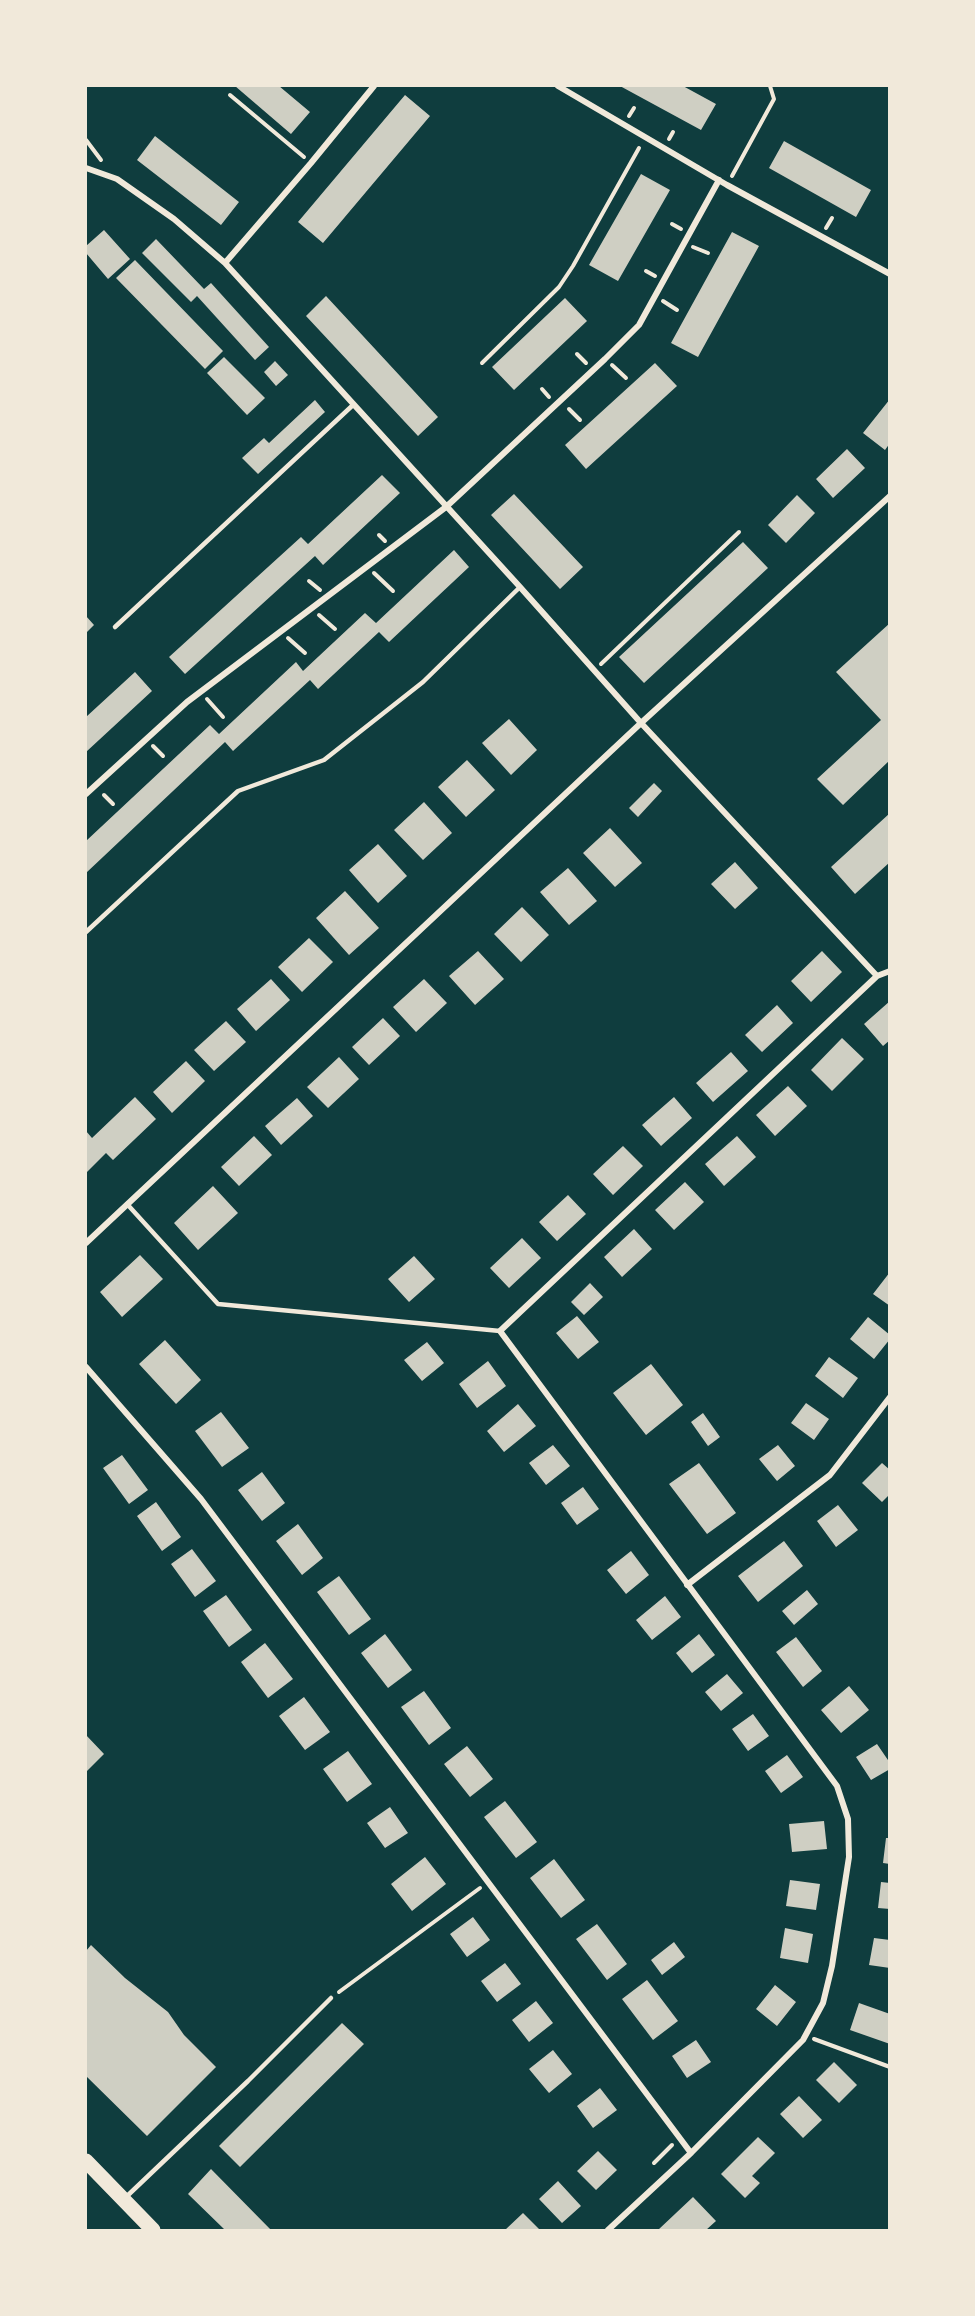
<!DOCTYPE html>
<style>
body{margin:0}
#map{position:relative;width:975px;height:2316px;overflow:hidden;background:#0f3d3e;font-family:Helvetica,sans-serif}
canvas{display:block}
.frame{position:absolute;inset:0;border:87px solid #f1e9da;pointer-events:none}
</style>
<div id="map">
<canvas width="975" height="2316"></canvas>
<div class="frame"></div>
</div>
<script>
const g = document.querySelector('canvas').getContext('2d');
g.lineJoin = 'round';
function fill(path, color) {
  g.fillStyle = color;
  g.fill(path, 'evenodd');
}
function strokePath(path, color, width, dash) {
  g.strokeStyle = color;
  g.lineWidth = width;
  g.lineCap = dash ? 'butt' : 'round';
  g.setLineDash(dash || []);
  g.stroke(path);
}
const building = new Path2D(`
 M235 86H279L310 112 291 134Z
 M620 86H683L716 104 701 130Z
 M405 95 430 116 323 243 298 222Z
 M155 136 239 202 221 225 137 160Z
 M784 141 871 190 856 217 769 168Z
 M641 174 670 190 618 281 589 265Z
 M104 230 130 259 108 279 86 253V246Z
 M732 232 759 246 698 357 671 343Z
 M156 239 204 289 211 283 269 347 255 360 197 296 191 302 142 253Z
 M135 260 223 351 205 369 116 278Z
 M326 296 438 417 418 436 306 316Z
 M565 298 587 321 514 390 492 367Z
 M224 357 265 398 247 415 207 373Z
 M275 361 288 375 276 386 264 372Z
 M655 363 677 386 586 469 565 445Z
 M890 399V443L885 450 863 433Z
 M315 400 325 412 258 474 242 458 264 438 269 443Z
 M847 449 865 468 833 498 816 479Z
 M382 475 400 493 323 565 315 556 185 674 169 657 301 537 308 544Z
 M514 494 583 567 560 589 491 515Z
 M797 495 815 513 786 543 768 525Z
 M743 542 768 568 644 683 619 657Z
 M454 550 469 567 389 642 379 632 318 689 310 680 233 751 225 742 86 873V841L210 725 219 734 296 662 303 671 365 613 376 623Z
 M86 616 94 625 86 633Z
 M890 623V760L843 805 817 779 881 720 836 672Z
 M135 672 152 691 86 752V717Z
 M509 719 537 750 511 775 482 743Z
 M467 760 495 790 466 817 438 787Z
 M654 783 662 791 638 817 629 808Z
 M424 802 452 833 423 860 394 830Z
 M890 813V862L855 894 831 867Z
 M610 828 642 863 615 887 583 853Z
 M378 844 407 876 378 903 349 870Z
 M735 862 758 888 735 909 711 884Z
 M568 868 597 901 569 925 540 892Z
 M345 891 379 928 349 955 316 918Z
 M522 907 549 935 521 962 494 934Z
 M309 938 333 962 302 992 278 967Z
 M478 951 504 979 475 1005 449 976Z
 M822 951 842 972 811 1002 791 981Z
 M271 979 290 1000 256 1031 237 1009Z
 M424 979 447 1003 416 1032 393 1007Z
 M890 1001V1040L883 1046 864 1024Z
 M777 1005 793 1023 762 1052 745 1035Z
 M383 1018 400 1036 369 1065 352 1047Z
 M226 1021 246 1042 214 1071 194 1050Z
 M842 1038 864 1059 832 1091 811 1070Z
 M731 1052 748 1071 713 1102 696 1083Z
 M339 1057 359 1079 328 1108 307 1087Z
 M186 1061 205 1081 172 1113 153 1092Z
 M788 1086 807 1106 775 1136 756 1115Z
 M135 1097 156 1119 113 1160 106 1153 86 1173V1131L92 1138Z
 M674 1097 692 1118 661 1146 642 1125Z
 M297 1098 313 1116 281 1145 265 1126Z
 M254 1136 272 1155 239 1186 221 1167Z
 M737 1136 756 1157 724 1186 705 1164Z
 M623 1146 643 1166 613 1195 593 1174Z
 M685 1182 704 1202 674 1230 655 1210Z
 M213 1186 238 1213 198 1250 174 1223Z
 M568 1195 586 1214 557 1241 539 1222Z
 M634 1229 652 1249 622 1277 604 1257Z
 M522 1238 541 1258 509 1288 490 1268Z
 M140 1255 163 1279 122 1317 100 1292Z
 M414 1256 435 1279 409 1302 388 1279Z
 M890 1272V1306L873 1294Z
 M590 1283 603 1297 584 1315 571 1302Z
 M577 1316 599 1342 578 1359 556 1333Z
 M868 1317 890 1335V1339L874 1359 850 1339Z
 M165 1340 201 1380 176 1404 139 1364Z
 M427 1342 444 1363 422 1381 404 1360Z
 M829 1357 858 1378 843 1398 815 1376Z
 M488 1361 506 1386 477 1408 459 1384Z
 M651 1364 683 1405 646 1435 613 1393Z
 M806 1403 829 1419 814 1440 791 1423Z
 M518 1404 536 1426 504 1452 487 1431Z
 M221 1412 249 1448 222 1467 195 1431Z
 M703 1413 720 1437 708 1446 691 1422Z
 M553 1445 570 1466 546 1485 529 1463Z
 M778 1445 795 1466 777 1481 759 1459Z
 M122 1455 148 1490 129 1504 103 1468Z
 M699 1463 736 1513 707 1534 669 1484Z
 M882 1463 890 1470V1494L882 1502 862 1483Z
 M262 1472 285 1503 262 1521 238 1490Z
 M583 1487 599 1509 577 1525 561 1503Z
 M156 1502 181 1537 162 1551 137 1516Z
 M838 1505 858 1530 836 1547 817 1521Z
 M298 1524 323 1558 302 1575 276 1541Z
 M784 1541 803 1566 758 1602 738 1576Z
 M192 1549 216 1581 195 1597 171 1564Z
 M631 1551 649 1575 626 1594 607 1570Z
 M339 1576 371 1619 349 1635 317 1592Z
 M807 1590 818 1604 794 1625 782 1611Z
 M226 1595 252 1630 229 1647 203 1611Z
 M665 1596 681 1617 652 1640 636 1620Z
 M385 1634 412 1670 388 1688 361 1653Z
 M699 1634 715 1655 692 1673 676 1653Z
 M796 1637 822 1671 803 1687 776 1652Z
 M265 1643 293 1679 268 1698 241 1662Z
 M727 1674 743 1693 721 1711 705 1692Z
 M849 1686 869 1710 841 1733 821 1710Z
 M424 1691 451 1728 429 1745 401 1707Z
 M304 1697 330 1732 305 1750 279 1716Z
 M753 1714 769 1736 748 1751 732 1729Z
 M86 1735 104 1754 86 1772Z
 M877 1744 890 1763V1769L871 1780 856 1757Z
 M467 1746 493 1779 470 1797 444 1764Z
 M348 1751 372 1784 347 1802 323 1769Z
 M787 1755 803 1777 781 1793 765 1771Z
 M505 1801 537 1842 516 1858 484 1817Z
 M390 1807 408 1833 385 1848 367 1823Z
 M824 1821 827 1849 792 1852 789 1824Z
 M886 1838H890V1864L883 1863Z
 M425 1857 446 1884 412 1911 391 1884Z
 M554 1859 585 1900 561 1918 530 1878Z
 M790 1880 820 1884 816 1910 786 1906Z
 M881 1882 890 1883V1909L878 1908Z
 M473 1917 490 1940 467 1957 450 1934Z
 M597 1924 627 1964 607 1980 576 1939Z
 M785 1928 813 1934 808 1963 780 1958Z
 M874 1938 890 1940V1968L869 1965Z
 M674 1942 685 1957 662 1975 651 1960Z
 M91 1945 125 1978 168 2012 184 2035 216 2067 147 2136 86 2076V1951Z
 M505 1963 521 1984 497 2002 481 1981Z
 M647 1980 678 2021 653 2040 622 1999Z
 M775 1985 796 2002 777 2026 756 2009Z
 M536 2001 553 2023 529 2042 512 2020Z
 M859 2003 890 2014V2044L850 2030Z
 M342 2023 364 2044 240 2167 219 2146Z
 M696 2040 711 2062 687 2078 672 2056Z
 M553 2050 572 2074 549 2093 529 2069Z
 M834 2062 857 2085 839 2103 816 2080Z
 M600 2088 617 2110 593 2128 577 2106Z
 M799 2096 822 2120 803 2138 780 2114Z
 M758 2137 775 2153 752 2176 760 2183 745 2198 721 2174Z
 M598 2151 617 2170 596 2190 577 2171Z
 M211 2169 271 2230H225L188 2194Z
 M558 2181 581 2206 562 2223 539 2199Z
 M693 2197 716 2221 706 2230H658Z
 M523 2213 540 2230H505Z`);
const path = new Path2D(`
 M230 95 304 157
 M629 116 634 108
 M669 139 673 132
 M86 140 101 160
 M732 176 774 99 770 86
 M672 224 681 229
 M826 228 832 218
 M693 247 708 253
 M646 271 655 276
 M663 301 677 310
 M577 354 586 363
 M482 363 559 287 573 266 639 148
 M612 365 626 378
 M542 389 549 397
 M569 409 580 420
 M379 535 385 541
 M374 573 393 591
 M309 581 320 590
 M319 615 335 629
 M288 638 305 653
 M601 664 739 532
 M207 699 223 717
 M153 746 163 756
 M104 795 113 804
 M339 1992 480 1888
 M814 2039 890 2067
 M654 2163 672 2145`);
const service = new Path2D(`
 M115 627 353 405
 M86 932 238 791 324 760 423 682 520 587
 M127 1204 218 1304 500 1331
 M125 2198 248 2081 331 1998`);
const minor = new Path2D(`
 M558 86 727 185 890 274
 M86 168 117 179 174 219 225 263 520 587 641 723 877 976
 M225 263 311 163 374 86
 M86 794 187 702 446 507 605 359 639 325 719 180
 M86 1243 641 723 890 496
 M86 1367 201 1499 691 2153
 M687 1585 830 1475 890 1397
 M608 2230 691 2153 803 2040 823 2003 832 1966 849 1857 848 1819 837 1786 500 1331 877 976 890 971`);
const primary = new Path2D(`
 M86 2161 153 2230`);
fill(building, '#cfcfc3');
strokePath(path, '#f1e9da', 4);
strokePath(service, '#f1e9da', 4.5);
strokePath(minor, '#f1e9da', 6);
strokePath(primary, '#f1e9da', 15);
</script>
